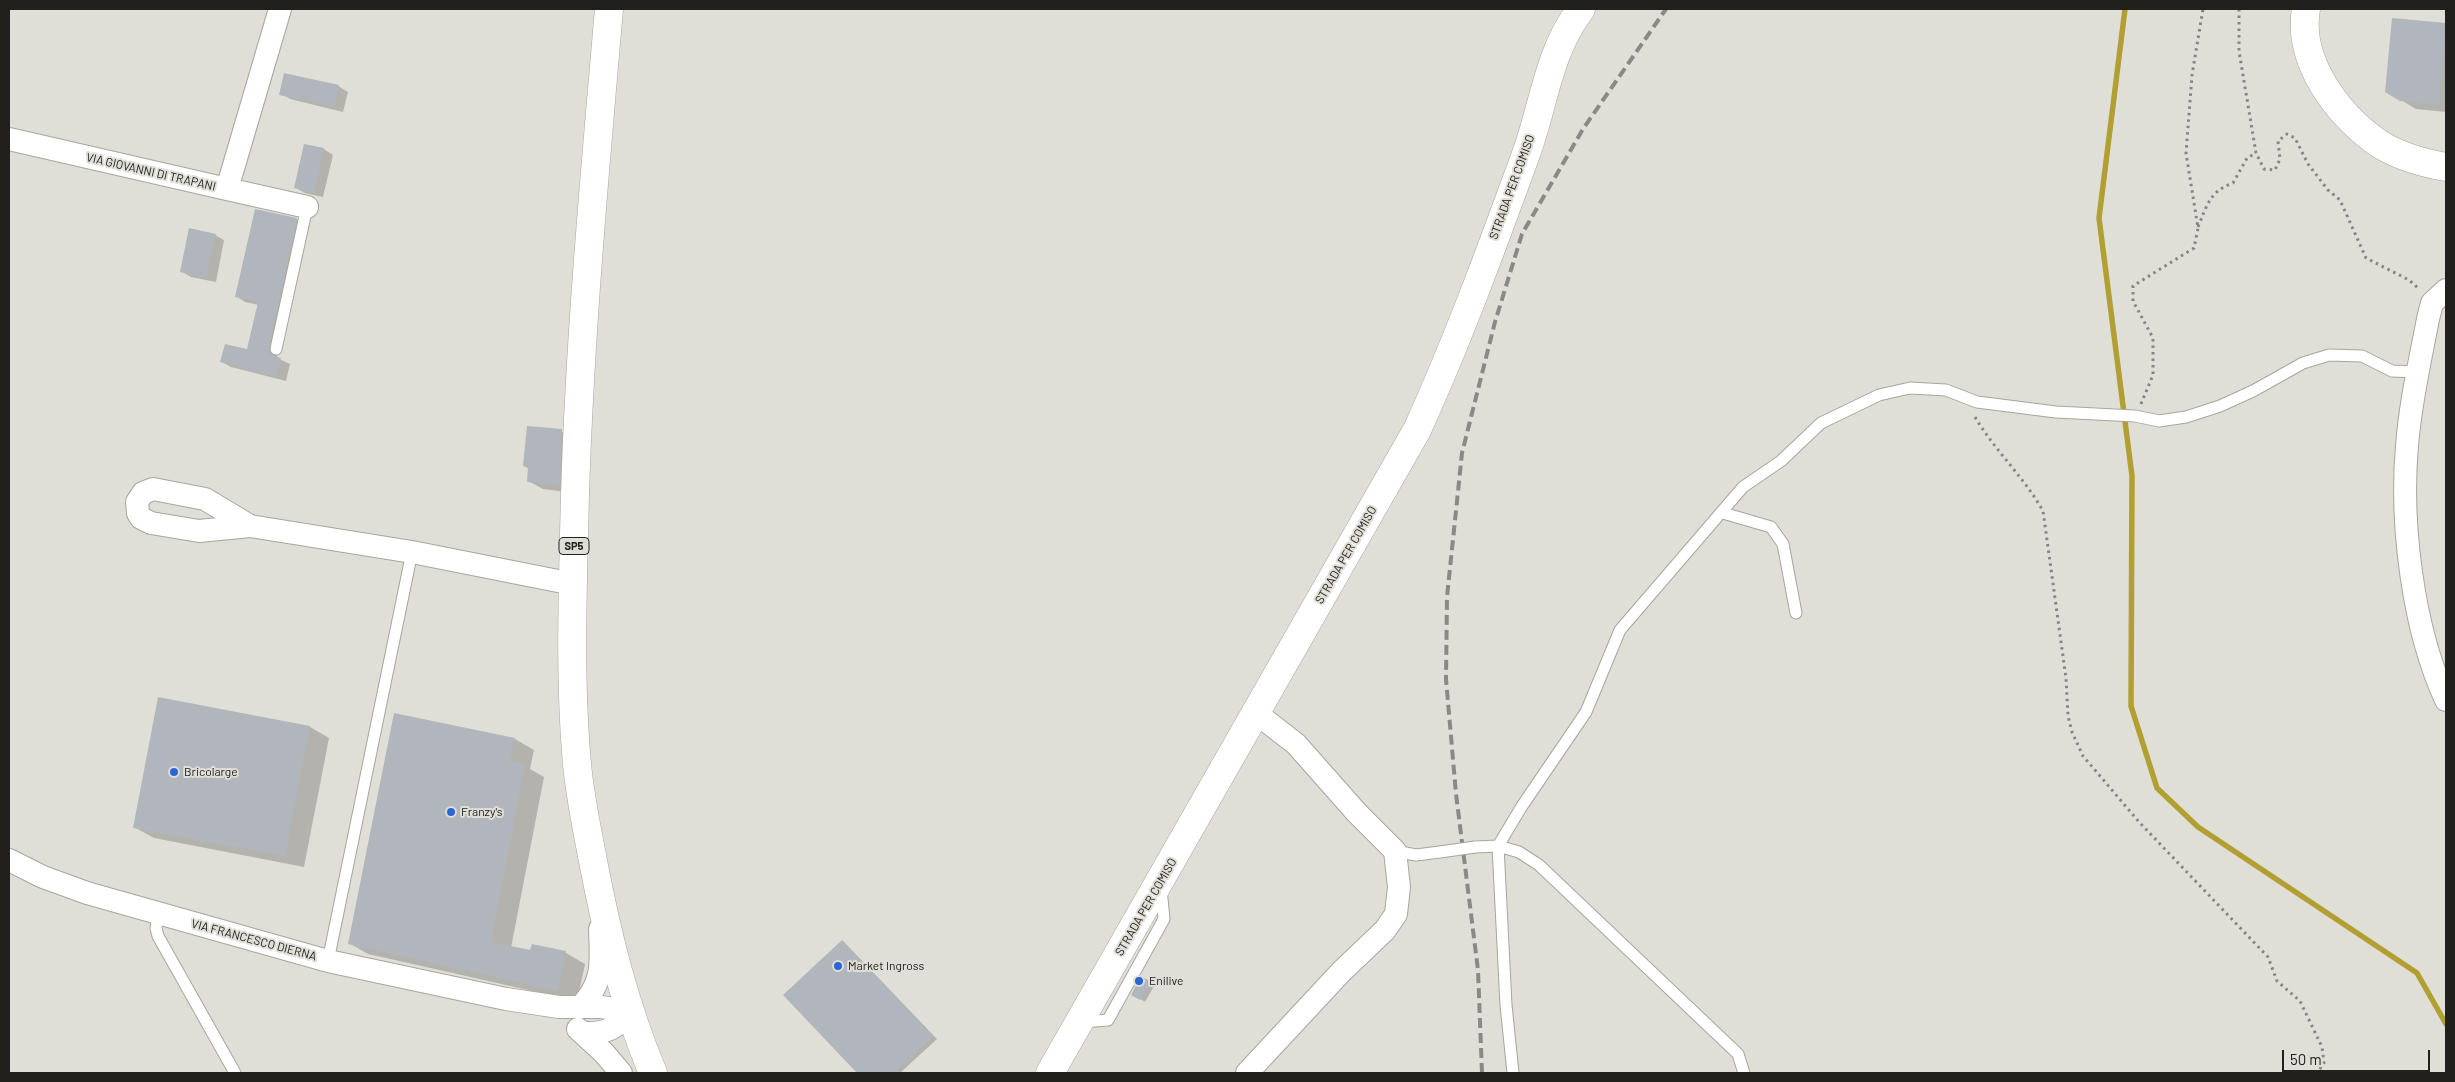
<!DOCTYPE html>
<style>
body{margin:0}
#map{position:relative;width:2455px;height:1082px;overflow:hidden;background:#e0dfd7;font-family:Barlow,sans-serif}
canvas{display:block}
.frame{position:absolute;inset:0;border:10px solid #21201d;pointer-events:none}
.scale{position:absolute;left:2282px;top:1050px;width:148px;height:22px;box-sizing:border-box;border:2px solid #21201d;border-top:0;padding-left:6px;font-size:15px;line-height:18px;white-space:nowrap;color:#21201d;-webkit-text-stroke:4px #e0dfd7;paint-order:stroke}
</style>
<div id="map">
<canvas width="2455" height="1082"></canvas>
<div class="frame"></div>
<div class="scale">50 m</div>
</div>
<script>
const g = document.querySelector('canvas').getContext('2d');
g.lineJoin = 'round';
function fill(path, color) {
  g.fillStyle = color;
  g.fill(path, 'evenodd');
}
function strokePath(path, color, width, dash) {
  g.strokeStyle = color;
  g.lineWidth = width;
  g.lineCap = dash ? 'butt' : 'round';
  g.setLineDash(dash || []);
  g.stroke(path);
}
function label(font, color, halo, rows, align = 'center') {
  g.font = font + ' Barlow,sans-serif';
  g.lineWidth = 4;
  g.setLineDash([]);
  g.textBaseline = 'middle';
  g.strokeStyle = halo;
  g.fillStyle = color;
  for (const [text, x, y, turn = 0] of rows) {
    g.save();
    g.translate(x, y);
    g.rotate((+turn || 0) * Math.PI / 180);
    g.textAlign = isNaN(turn) ? turn : align;
    if (halo) g.strokeText(text, 0, 0);
    g.fillText(text, 0, 0);
    g.restore();
  }
}
const shadow = new Path2D(`
 M2394 19 2446 24V112L2416 109 2401 100Z
 M338 86 348 92 343 112 290 99 281 94Z
 M324 149 333 155 323 197 305 193 296 188Z
 M296 219 306 225 277 358 290 364 286 381 231 367 222 362 248 351 259 305 245 302 236 296Z
 M215 235 224 240 216 282 191 277 181 271Z
 M561 431 576 439 574 493 543 489 528 481 530 469 524 466Z
 M159 699 310 727 329 738 304 867 154 838 134 827Z
 M515 739 534 750 530 769 544 777 511 948 531 952 566 953 585 964 577 1001 368 954 349 943Z
 M843 941 937 1039 900 1073H859L785 995Z
 M1141 978 1154 986 1145 1002 1132 994Z`);
const stream = new Path2D(`
 M2125 9 2099 218 2132 476 2131 706 2157 788 2198 827 2417 973 2446 1024`);
const building = new Path2D(`
 M2392 18 2446 23 2439 105 2400 101 2385 92Z
 M284 73 339 85 334 107 279 95Z
 M304 144 324 148 314 193 294 188Z
 M255 209 297 218 269 347 268 354 281 358 276 377 220 362 225 344 247 349 258 302 235 297Z
 M189 228 216 234 206 278 180 272Z
 M527 426 562 429 560 485 527 482 528 467 523 466Z
 M158 697 310 726 285 856 133 828Z
 M394 713 515 738 510 760 525 765 491 942 530 950 532 944 566 951 558 991 348 944Z
 M842 940 933 1036 894 1073H857L783 995Z
 M1141 976 1151 982 1140 1000 1131 995Z`);
const path = new Path2D(`
 M2239 9V51L2256 153 2264 169 2275 170 2280 159 2278 141 2287 134 2295 138 2308 164 2328 190 2340 200 2366 258 2409 280 2418 288
 M2198 227C2207 205 2210 191 2233 183L2247 158 2256 153
 M2141 404 2153 375V338L2133 301V286L2194 248 2198 228 2186 153 2192 75 2203 9
 M1975 417C1995 451 2024 477 2043 511L2066 678 2068 716 2072 732 2083 756 2140 823 2268 957 2277 981 2300 1001 2322 1047 2324 1063 2317 1073`);
const lane = new Path2D(`
 M276 349 307 207
 M1723 513 1771 527 1783 544 1796 613
 M1475 847 1498 846 1522 806 1586 712 1620 630 1743 487 1781 461 1821 423 1879 395 1910 388 1946 390 1977 402 2056 412 2135 416 2159 421 2186 417 2220 406 2253 391 2303 363 2329 355 2362 356 2392 371 2418 372
 M1395 851 1416 855 1440 852
 M158 915 156 928 158 936 235 1073
 M328 961 412 552
 M1082 1022 1108 1020 1164 919 1161 889
 M1513 1073 1506 1005 1498 846 1519 852 1539 865 1738 1054 1744 1073`);
const street = new Path2D(`
 M9 139 227 189 280 9
 M227 189 307 207
 M2446 290 2432 303 2428 319C2420 361 2410 404 2407 446 2400 524 2413 629 2446 700
 M250 526 205 499 153 489 143 493 137 502 138 513 141 518 151 523 199 531 250 526 412 552 573 584
 M9 860 43 877 87 893 328 961 506 999 559 1007H601L628 1011C619 1029 603 1034 584 1033
 M579 1008C605 983 601 961 600 929
 M578 1029 604 1053 621 1073
 M1247 1073 1341 972 1385 930 1396 914 1399 887 1395 851 1357 813 1296 744 1256 713`);
const secondary = new Path2D(`
 M2306 9C2297 61 2337 114 2378 143 2398 156 2423 163 2446 167
 M1050 1073 1417 430C1458 340 1492 247 1526 154 1544 105 1548 52 1581 9`);
const primary = new Path2D(`
 M609 9C595 170 580 332 575 494 573 584 569 675 577 764 580 797 587 829 593 861 607 934 624 1004 653 1073`);
const rail = new Path2D(`
 M1482 1073 1478 970 1456 794 1446 679 1447 597 1462 453 1495 322 1522 234 1583 129 1666 9`);
const laneBridge = new Path2D(`
 M1440 852 1475 847`);
const markers = [
 [174,772,5,"#2b67d4"],
 [451,812,5,"#2b67d4"],
 [838,966,5,"#2b67d4"],
 [1139,981,5,"#2b67d4"]
];
const shields = [
 [574,546,30]
];
const shieldNames = [
 ["SP5",574,546]
];
const streetNames = [
 ["VIA GIOVANNI DI TRAPANI",151,172,13],
 ["STRADA PER COMISO",1512,187,-70],
 ["STRADA PER COMISO",1346,555,-60],
 ["STRADA PER COMISO",1146,907,-60],
 ["VIA FRANCESCO DIERNA",254,940,15]
];
const poiNames = [
 ["Bricolarge",184,772],
 ["Franzy's",461,812],
 ["Market Ingross",848,966],
 ["Enilive",1149,981]
];
fill(shadow, '#0003');
strokePath(stream, '#b29f32', 5.5);
fill(building, '#b1b5bc');
strokePath(lane, '#a7a59e', 13);
strokePath(street, '#a7a59e', 24);
strokePath(secondary, '#a7a59e', 29);
strokePath(primary, '#a7a59e', 29);
strokePath(path, '#868580', 3, [2.5, 4]);
strokePath(lane, '#fff', 11);
strokePath(street, '#fff', 22);
strokePath(secondary, '#fff', 28);
strokePath(primary, '#fff', 28);
strokePath(rail, '#8a8983', 4, [10, 5]);
strokePath(laneBridge, '#a7a59e', 13, []);
strokePath(laneBridge, '#fff', 11);
for (const [x, y, r, color] of markers) {
  const dot = new Path2D();
  dot.arc(x, y, r, 0, 2 * Math.PI);
  g.fillStyle = color;
  g.fill(dot);
  strokePath(dot, '#e0dfd7', 2);
}
for (const [x, y, w] of shields) {
  const box = new Path2D();
  box.roundRect(x - w / 2, y - 8.5, w, 17, 4);
  g.fillStyle = '#e0dfd7';
  g.fill(box);
  strokePath(box, '#21201d', 1);
}
label('bold 11px', '#21201d', null, shieldNames);
label('12px', '#21201d', '#e0dfd7', streetNames);
label('12px', '#21201d', '#e0dfd7', poiNames, 'left');
</script>
